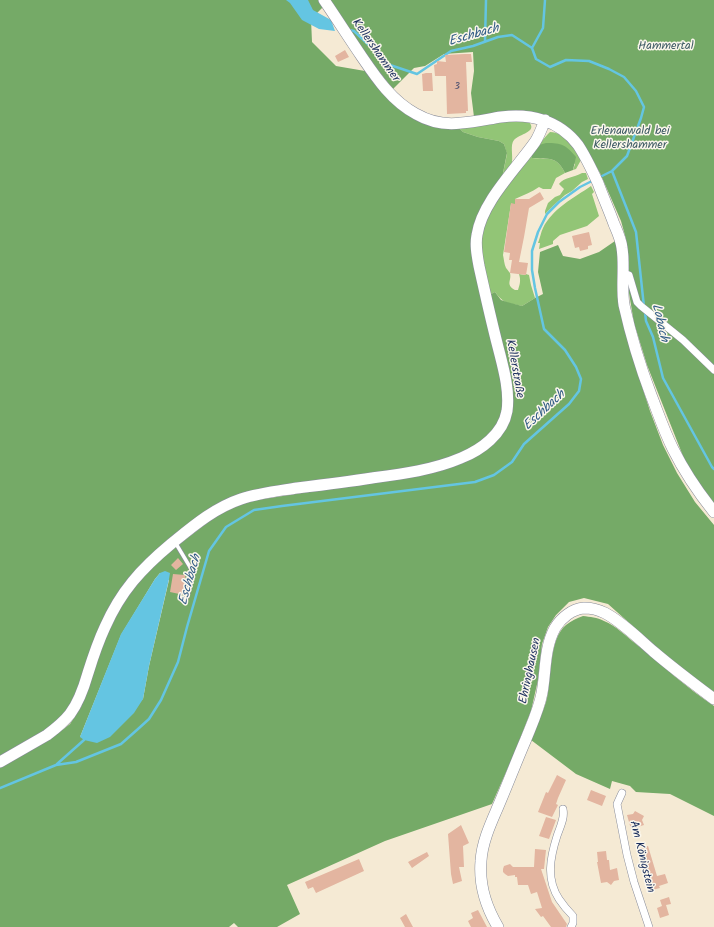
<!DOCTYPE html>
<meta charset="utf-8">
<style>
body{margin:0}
canvas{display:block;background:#f5ead4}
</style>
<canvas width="714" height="927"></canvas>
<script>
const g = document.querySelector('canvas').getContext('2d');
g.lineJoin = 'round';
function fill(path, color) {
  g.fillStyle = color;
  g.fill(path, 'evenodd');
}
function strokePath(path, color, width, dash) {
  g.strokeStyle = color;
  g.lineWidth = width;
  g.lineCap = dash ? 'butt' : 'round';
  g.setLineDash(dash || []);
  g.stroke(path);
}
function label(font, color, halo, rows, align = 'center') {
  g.font = font + ' Kalam,sans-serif';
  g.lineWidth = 3;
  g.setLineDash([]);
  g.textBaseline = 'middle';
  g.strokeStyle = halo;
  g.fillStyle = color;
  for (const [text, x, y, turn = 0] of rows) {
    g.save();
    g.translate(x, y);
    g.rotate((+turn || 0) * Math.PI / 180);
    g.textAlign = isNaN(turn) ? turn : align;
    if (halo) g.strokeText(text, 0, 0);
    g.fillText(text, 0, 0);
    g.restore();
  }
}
const green = new Path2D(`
 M516 121 529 122C538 132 519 134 514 140 510 145 513 155 512 162 511 168 505 173 502 178L507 154 504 144 499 141 478 137 463 132 459 128 493 123Z
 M550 132C565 132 575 149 581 160L576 169 573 170 575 164 539 144 548 134Z
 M532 154V158C549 159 557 156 565 173L556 178 551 189H543L539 187C532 192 523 195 515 199V204H511L503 255C504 259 504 264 506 268 507 269 509 272 510 273 512 281 505 284 515 290H518C520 284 521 280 519 274L525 275 526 274 529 275 531 285 535 298 522 306C508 303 504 304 495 292L489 295 482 259 481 233 493 205Z
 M582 173H586L588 179 582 182 572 191 565 195 554 205 545 214V211L548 203 555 197 560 195 564 189 559 184C564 177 574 178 582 173Z
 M591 186 594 192 592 194 599 216 587 226 560 235 553 241V244L539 249 540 243H538C540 238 541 232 543 228 553 208 574 198 591 186Z`);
const forest = new Path2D(`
 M0 0H318L323 7 311 19 312 42 336 66 365 71 385 96 459 128 463 132 478 137 499 141 504 144 507 153 502 178 474 228 499 369 504 402 500 420 488 437 473 447 454 457 401 470 249 492 135 571 82 680 70 706 51 727 0 757Z
 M330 0H714V505L691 471 683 456 647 365 634 323 628 287 629 259 626 239 621 221 600 173 591 158 562 123 552 118 539 114 521 110 508 111 474 117 471 93 474 71 473 52 444 54 425 66 414 68 393 89 373 64Z
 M546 143C562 143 566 145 576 157L573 170 565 173C557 156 549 159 532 158V154L539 145Z
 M615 241 618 256 617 294 624 326 637 371 650 411 663 445 677 473 695 502 714 525V692L679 667 608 604 584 598 569 602 556 615 548 627 542 644 538 680 531 711 514 754 492 804 385 841 287 885 300 914 277 927H238L234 923 229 927H0V768L52 738 70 724 81 707 106 635 119 609 134 586 163 557 216 516 242 504 257 500 437 472 458 465 473 458 507 425 489 295 495 292 501 300 507 302 522 306 535 298 543 294 538 272 540 252 558 245 563 256 580 259 599 252ZM160 573 169 580 149 666 143 699 80 737 121 635 155 579Z
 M583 616C590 617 597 617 604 621 616 626 626 636 636 644 662 665 687 688 714 706V816L670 794 636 792 630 786 612 781 610 789 576 774 531 740C536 727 542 715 546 702 552 680 548 640 566 625 571 621 577 618 583 616Z`);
const water = new Path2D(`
 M286 0H308L313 10 331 20 335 31 319 29 302 20 290 3Z
 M165 571 170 573 169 579 149 666 143 699 134 713 110 737 97 743 84 740 80 737 121 634 155 579 160 573Z`);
const stream = new Path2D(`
 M349 30 354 31 390 65 417 74 451 51 473 46 498 37 512 35 532 48 536 59 550 67 566 60 589 61 609 69 624 77 636 91 644 107 641 118 627 156 612 171 598 178
 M485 41 486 0
 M532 48 543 28 545 0
 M612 171 636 232 644 307
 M645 312 646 321 653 337 663 378 712 467 714 469
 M57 764 84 740
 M0 788 56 765 76 762 121 744 138 729 149 719 161 700 178 662 187 627 209 551 226 527 254 510 282 506 475 482 494 475 512 462 524 444 569 404 579 391 581 379 576 367 565 350 544 329 535 288 532 270V251L538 232 547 214 559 202 580 187 594 180`);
const building = new Path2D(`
 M345 50 349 57 338 62 335 56Z
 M465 54H471L472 62H466L468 111H466V113L447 114 446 76H435L434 65 437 64V61L446 62 445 55Z
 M426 73H432L433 91H423L422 74Z
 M540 192 544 199 529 208 524 237 519 262 528 263 526 275 510 273 512 260H509L510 253 504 252 511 203 515 204V199H529Z
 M589 232 592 245 588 246V249L580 251 579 247 575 248 572 236Z
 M178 558 183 564 176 570 171 565Z
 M173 574 185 575 186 582H188L184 595 170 592Z
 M557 775 566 780 558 798 556 804 558 805 552 817 538 812 546 792 548 793Z
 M591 790 606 796 602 806 587 800Z
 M635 811 644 816 642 820 644 825 631 829 627 815 633 814Z
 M546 817 556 820 549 839 539 836Z
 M461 825 469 843 463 846 464 867H459L462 881 453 884 451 874 448 834Z
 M648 846 657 876 665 874 668 883 659 886 660 888 652 890 645 864H642L638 849Z
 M535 849 546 850 544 869H541L552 902 567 924 566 927H551L543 916 541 917 535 909 542 908 537 892 531 894 528 885H518L517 877H515V875L508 876 505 874 503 872V869L504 866 510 864 513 867H534Z
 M606 851 607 860H609L610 870 617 868 619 880 614 881 611 885 607 882 601 883 597 862H598L597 852Z
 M427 852 429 856 412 868 408 862Z
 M359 859 364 871 316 893 313 887 308 889 305 882Z
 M669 897 671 904 666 905 669 915 660 918 657 908 662 906 660 900Z
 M478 910 487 927H471L468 921 473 918 471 913Z
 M406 914 413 927H405L400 918Z`);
const service = new Path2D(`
 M175 542 193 572 191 582 187 597`);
const minor = new Path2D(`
 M623 273 629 275 637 302 641 306 683 340 714 370
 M622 793 617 804 627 855 634 882 649 927
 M563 809C565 818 560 827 557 836 550 858 546 879 559 899 563 905 568 911 573 916V923L571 927`);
const secondary = new Path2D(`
 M324 0C337 19 349 38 362 57 377 79 392 101 416 114 430 122 446 125 461 123 475 122 488 119 501 117 530 113 559 120 578 145 586 157 592 170 598 183 603 197 609 210 614 224 617 231 621 239 622 248 625 267 621 286 624 305 631 336 640 366 651 395 658 413 664 431 673 449 684 471 698 492 714 512
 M0 762 47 735C55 729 63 723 70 714 79 702 84 687 88 673 93 657 98 642 105 627 121 591 141 569 171 544 192 527 214 508 241 499 259 493 278 491 297 488 322 485 347 482 372 478 402 474 433 470 461 458 481 450 503 434 507 411 510 390 503 367 498 347 491 320 485 293 479 266 477 255 475 245 477 235 482 202 516 169 535 142 539 136 542 128 545 120
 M498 927C486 907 479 884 481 861 482 843 490 825 497 809 507 786 516 762 526 739 532 724 539 709 542 693 546 672 544 648 555 628 561 618 572 609 584 608 591 608 599 610 605 613 621 621 640 640 654 652 674 669 694 684 714 699`);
const numberNames = [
 ["3",457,87]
];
const parkNames = [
 ["Hammertal",666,47],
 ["Erlenauwald bei",630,132],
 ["Kellershammer",630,146]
];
const streetNames = [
 ["Kellershammer",375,51,55],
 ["Kellerstraße",514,369,80],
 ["Ehringhausen",531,671,-78],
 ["Am Königstein",641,857,76]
];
const waterNames = [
 ["Eschbach",474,36,-16],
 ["Lobach",659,323,77],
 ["Eschbach",545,411,-43],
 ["Eschbach",191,580,-74]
];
fill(green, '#92c576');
fill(forest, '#75aa67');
fill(water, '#64c5e2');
strokePath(stream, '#64c5e2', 2.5);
fill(building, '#e3b5a0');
strokePath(service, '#888c99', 5);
strokePath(minor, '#888c99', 8);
strokePath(secondary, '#888c99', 12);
strokePath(service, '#fff', 3.5);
strokePath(minor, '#fff', 7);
strokePath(secondary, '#fff', 11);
label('10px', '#4d506e', null, numberNames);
label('12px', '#3f5c65', '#fbf7ec', parkNames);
label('12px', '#1b2f5e', '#fbf7ec', streetNames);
label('italic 13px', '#315c86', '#fbf7ec', waterNames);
</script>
